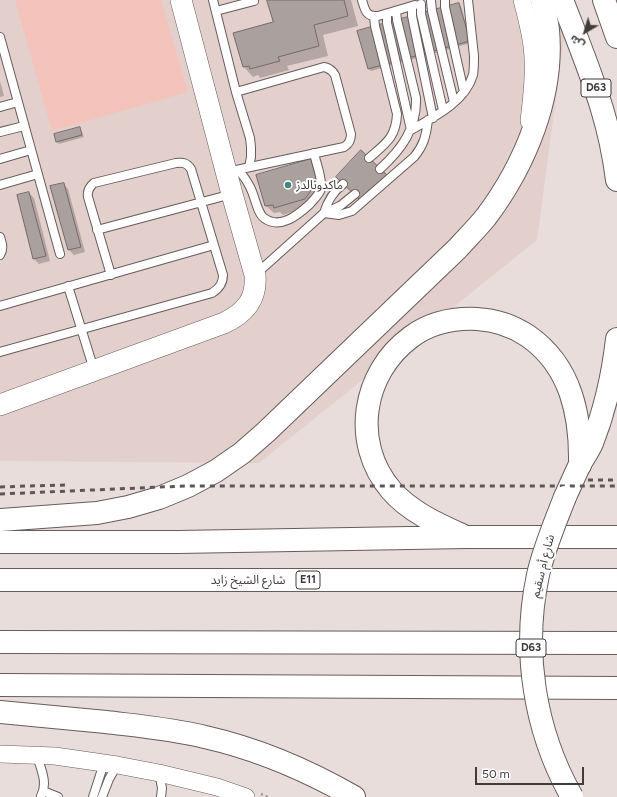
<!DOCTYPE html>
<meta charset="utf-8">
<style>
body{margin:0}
#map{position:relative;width:617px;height:797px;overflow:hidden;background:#e8dddb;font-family:Figtree,"Noto Sans Arabic",sans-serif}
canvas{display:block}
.north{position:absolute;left:565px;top:12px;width:40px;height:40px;-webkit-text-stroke:3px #fff;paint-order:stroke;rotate:218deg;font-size:11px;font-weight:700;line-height:16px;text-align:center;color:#403c3b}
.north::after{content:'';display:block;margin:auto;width:14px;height:18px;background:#403c3b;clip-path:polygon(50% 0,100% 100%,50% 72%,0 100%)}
.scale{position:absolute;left:475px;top:767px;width:109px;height:18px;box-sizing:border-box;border:2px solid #403c3b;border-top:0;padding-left:5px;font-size:12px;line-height:14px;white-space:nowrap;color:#403c3b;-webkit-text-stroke:3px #fff;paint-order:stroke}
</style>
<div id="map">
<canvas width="617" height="797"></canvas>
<div class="north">ش</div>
<div class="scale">50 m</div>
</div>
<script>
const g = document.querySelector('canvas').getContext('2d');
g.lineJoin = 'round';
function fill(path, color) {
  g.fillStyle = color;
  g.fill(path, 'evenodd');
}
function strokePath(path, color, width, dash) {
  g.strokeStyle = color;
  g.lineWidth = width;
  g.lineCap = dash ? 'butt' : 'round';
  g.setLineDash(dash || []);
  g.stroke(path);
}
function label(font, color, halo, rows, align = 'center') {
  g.font = font + ' Figtree,"Noto Sans Arabic",sans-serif';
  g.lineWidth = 4;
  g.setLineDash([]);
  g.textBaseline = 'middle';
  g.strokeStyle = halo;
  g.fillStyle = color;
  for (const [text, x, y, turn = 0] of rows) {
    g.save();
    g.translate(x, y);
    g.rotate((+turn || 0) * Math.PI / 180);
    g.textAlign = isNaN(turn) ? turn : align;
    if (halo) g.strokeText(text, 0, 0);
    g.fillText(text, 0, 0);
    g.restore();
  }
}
const built = new Path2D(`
 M0 0H569L537 240 259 463 0 461Z`);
const green = new Path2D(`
 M15 0H161L188 92 52 131Z`);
const shadow = new Path2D(`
 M268 0H351L358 26 323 35 328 56 287 66 289 70 260 78 258 75 253 77 244 67 235 33 274 23Z
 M459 4 461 6 471 43 371 71 369 69Z
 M0 81 4 96 0 97Z
 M79 128 81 130 84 137 59 144 57 142Z
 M310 160 318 168 324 190 312 206 283 215 280 212 274 213 266 206Z
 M63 184 68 189 85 252 74 255 69 250 52 187Z
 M29 193 34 198 50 261 39 264 34 259 18 196Z`);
const building = new Path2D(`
 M267 0H344L348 16 314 25 319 46 278 57 280 61 250 69 249 66 243 67 233 33 273 22Z
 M459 3 470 41 368 69 357 31Z
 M80 127 82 135 56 142 54 134Z
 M361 150 387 175 362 202 336 177Z
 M311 159 317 182 305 199 274 208 273 205 265 206 256 175Z
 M64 183 81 247 68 250 50 186Z
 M29 192 46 256 33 259 17 195Z`);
const path = new Path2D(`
 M261 794 268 797`);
const service = new Path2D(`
 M213 0 236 92 250 138 251 147V157L249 167
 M362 0C365 10 366 17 378 16L415 5
 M445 0V7L464 92
 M431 1 432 11 454 102
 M421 4V14L443 110
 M412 6V16L433 118
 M216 11 254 1
 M387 14V23L411 130C434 117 465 102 473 75 474 69 474 62 474 56L468 0
 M0 37 60 254
 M0 107 18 102
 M0 132 24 126
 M369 158C385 144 396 138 397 114L375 26 374 17
 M0 159 31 150
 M380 169C402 149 417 128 416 98L397 20 396 11
 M238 170C243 175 247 181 250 187 255 196 257 213 264 218 280 230 298 215 310 204 314 199 319 195 321 189 323 180 316 163 314 153
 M227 172 344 147C349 144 351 140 351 134L335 75C332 70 329 68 324 67L236 92
 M0 185 38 174
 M324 213 339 215 352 211 414 157C424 145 426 136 428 120
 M324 213C328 200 333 192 343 184
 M97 230 232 194
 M0 237C2 243 4 249 0 255
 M256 274 324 213 340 206 355 194
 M68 286 94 370
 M0 306 214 245
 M0 352 212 293C220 288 223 283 223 275L191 169C187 163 183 162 176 163L94 183C89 187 87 191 88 197L111 275
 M37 756C41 769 48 783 41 796
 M159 773 162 788 161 797
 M43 791 58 797
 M93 797 104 763
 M102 797 109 779 117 765`);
const minor = new Path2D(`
 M522 0C526 15 530 30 532 46 535 70 532 96 529 121
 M0 754 55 756 117 765 159 773 217 787 246 797`);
const tertiary = new Path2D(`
 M0 405 224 323C246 313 257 299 255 275L232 194 181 0`);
const primary = new Path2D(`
 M562 0C576 36 591 72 602 109 609 132 614 156 617 180
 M604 0 617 37
 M565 497C570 486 575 475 580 464 584 457 589 450 592 443 605 410 613 374 617 339`);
const motorway = new Path2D(`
 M0 520 97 513 128 507 159 498 188 486 216 471 242 453 266 432 457 249C467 238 477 228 486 217 525 165 554 96 548 30 547 20 544 10 542 0
 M462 535C437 524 409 511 391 490 351 443 362 373 411 337 430 323 454 318 477 319 495 320 513 326 528 336 571 366 581 415 580 465
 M0 542H178L467 537H617
 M0 580H617
 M0 642 617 643
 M0 685 617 688
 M0 712C35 715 71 719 106 722 139 726 173 729 205 737 258 749 307 770 354 797`);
const rail = new Path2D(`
 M588 480H617
 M0 487 27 486 68 485
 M0 494 185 486H617`);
const primaryBridge = new Path2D(`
 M565 497C555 523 544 548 538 575 522 650 534 730 572 797`);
const markers = [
 [288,185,4,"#3f8680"]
];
const shields = [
 [596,88,30],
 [308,580,24],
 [531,648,30]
];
const shieldNames = [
 ["D63",596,88],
 ["E11",308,580],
 ["D63",531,648]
];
const poiNames = [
 ["ماكدونالدز",296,185]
];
const streetNames = [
 ["شارع أم سقيم",543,566,-76],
 ["شارع الشيخ زايد",248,580]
];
fill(built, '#e3d0cc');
fill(green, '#f3c3bc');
fill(shadow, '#0003');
fill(building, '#aaa09e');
strokePath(building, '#756b6a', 1);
strokePath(service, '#665d5b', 10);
strokePath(minor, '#665d5b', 18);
strokePath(tertiary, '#665d5b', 22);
strokePath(primary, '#665d5b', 24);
strokePath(motorway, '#665d5b', 24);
strokePath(path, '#a29998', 2.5, [2, 3]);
strokePath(service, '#fff', 8);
strokePath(minor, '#fff', 17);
strokePath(tertiary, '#fff', 21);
strokePath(primary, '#fff', 22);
strokePath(motorway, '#fff', 22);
strokePath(rail, '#5c5756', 3, [5, 5]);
strokePath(primaryBridge, '#665d5b', 24, []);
strokePath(primaryBridge, '#fff', 22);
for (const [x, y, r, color] of markers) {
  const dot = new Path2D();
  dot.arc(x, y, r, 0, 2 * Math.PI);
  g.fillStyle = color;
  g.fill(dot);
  strokePath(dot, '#fff', 1.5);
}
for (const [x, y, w] of shields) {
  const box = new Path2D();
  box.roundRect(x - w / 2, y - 9, w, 18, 3);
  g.fillStyle = '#fff';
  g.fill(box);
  strokePath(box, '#403c3b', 1);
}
label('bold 11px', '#403c3b', null, shieldNames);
label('12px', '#403c3b', '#fff', poiNames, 'left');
label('12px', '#403c3b', '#fff', streetNames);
</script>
